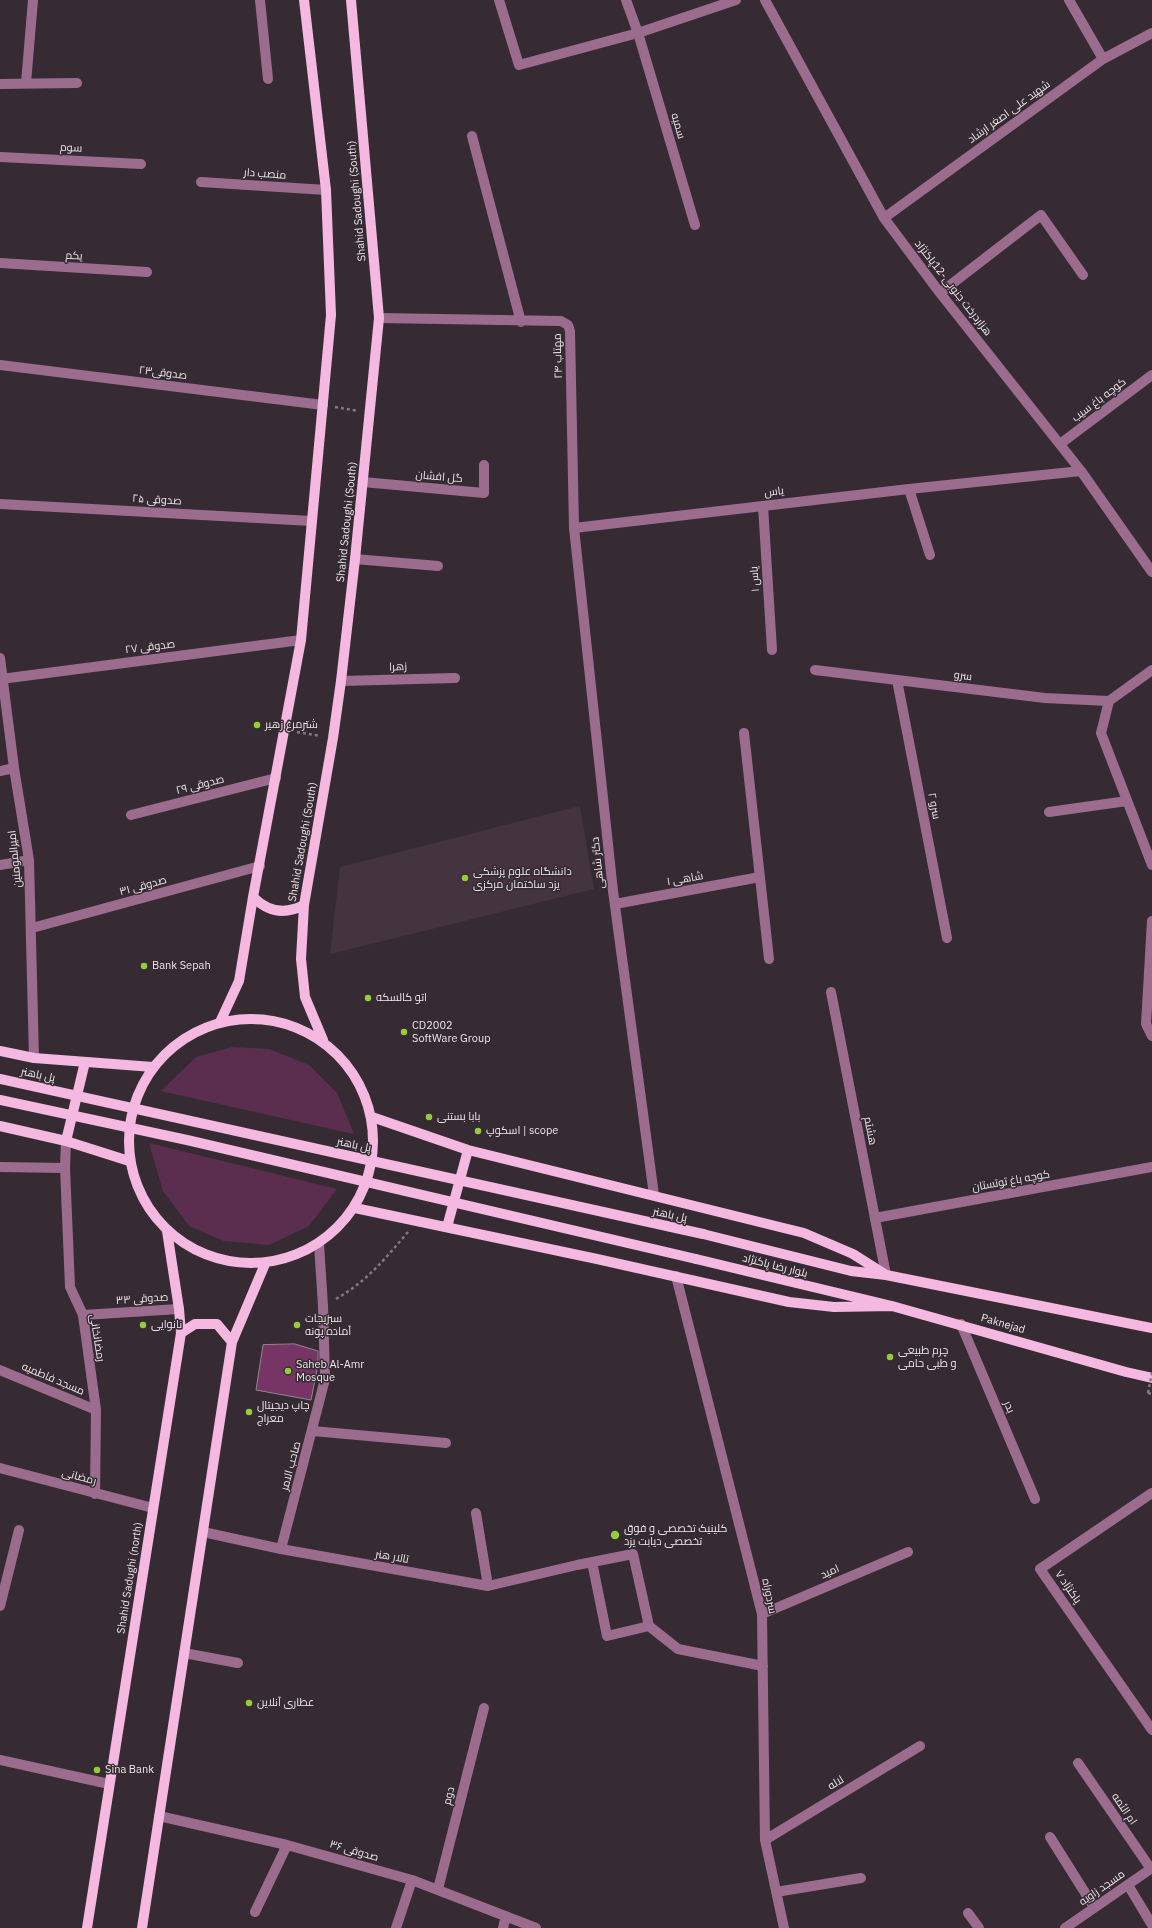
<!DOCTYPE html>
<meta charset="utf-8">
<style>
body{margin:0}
canvas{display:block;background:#362b32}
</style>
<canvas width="1152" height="1928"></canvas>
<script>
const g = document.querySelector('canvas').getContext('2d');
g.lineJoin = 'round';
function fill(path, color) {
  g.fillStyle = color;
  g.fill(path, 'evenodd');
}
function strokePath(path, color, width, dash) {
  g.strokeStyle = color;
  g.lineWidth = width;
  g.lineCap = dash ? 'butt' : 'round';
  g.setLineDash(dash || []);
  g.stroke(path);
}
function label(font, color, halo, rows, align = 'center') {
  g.font = font + ' "IBM Plex Sans",Cairo,sans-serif';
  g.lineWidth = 3;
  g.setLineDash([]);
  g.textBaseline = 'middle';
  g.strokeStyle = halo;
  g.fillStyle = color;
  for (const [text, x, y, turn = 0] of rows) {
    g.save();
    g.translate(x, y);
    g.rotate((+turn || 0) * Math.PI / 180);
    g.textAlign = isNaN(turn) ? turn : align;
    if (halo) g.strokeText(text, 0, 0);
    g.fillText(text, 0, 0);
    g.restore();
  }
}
const built = new Path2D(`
 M580 806 594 889 330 954 340 867Z`);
const green = new Path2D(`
 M232 1047 269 1049 309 1065 337 1093 354 1134 161 1091 196 1057Z
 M149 1143 337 1189 309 1226 269 1245 224 1241 189 1226 163 1191Z`);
const building = new Path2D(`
 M295 1344 318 1351V1365L311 1400 256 1390 263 1345Z`);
const path = new Path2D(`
 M335 407 358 411
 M297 732 320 736
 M336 1299C367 1281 385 1259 408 1232
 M1148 1393 1152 1394`);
const minor = new Path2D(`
 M260 0 268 79
 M499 0 519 65 638 33 695 225
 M626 0 638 33 736 0
 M765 0 884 218 940 293 1081 471 1152 572
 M1069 0 1103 59
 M26 83 33 0
 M0 84 77 83
 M472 136 521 322
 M0 157 141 164
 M201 182 326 190
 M884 218 1103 59 1152 33
 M0 263 147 272
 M940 293 1041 215 1083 275
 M379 318 561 321 568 325 570 331 574 528 613 891 654 1195
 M0 365 323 405
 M1060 444 1152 375
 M363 482 484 493V465
 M909 489 1081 471
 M0 504 312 521
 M763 506 772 650
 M574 528 909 489 930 555
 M355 559 438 566
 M0 658 14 768 29 860 34 1058
 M815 670 1045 698 1109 701
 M1152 670 1109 701 1101 733 1152 865
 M1 679 301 640
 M897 680 947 938
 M341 681 455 678
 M744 733 769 959
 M0 771 14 768
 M1049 812 1127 801
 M131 815 276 778
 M0 865 29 860
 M615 904 760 877
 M1152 921 1146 1024 1152 1036
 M32 928 260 866
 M831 992 886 1275
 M66 1141 65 1168 70 1287 83 1315 96 1410 95 1494
 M0 1167 65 1168
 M875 1218 1152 1167
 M676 1276 762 1614 765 1840 784 1928
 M83 1315 179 1309
 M961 1324 1035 1499
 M0 1370 96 1410
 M313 1431 446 1443
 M0 1468 153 1508
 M1152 1493 1040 1569 1152 1730
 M476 1513 488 1586
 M203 1532 281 1549 488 1586 577 1565 633 1554 649 1626 678 1649 763 1666
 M281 1549 325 1379 323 1306 319 1244
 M592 1562 607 1636 649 1626
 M0 1606 19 1530
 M762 1614 908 1552
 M184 1653 238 1663
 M0 1760 109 1784
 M1078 1763 1151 1869
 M159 1816 287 1845 412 1880 536 1928
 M1050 1837 1094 1907
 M765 1840 920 1746
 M1128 1885 1152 1925
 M438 1889 484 1708
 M776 1892 861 1878
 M255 1912 287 1845
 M968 1913 979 1928
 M396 1928 412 1880
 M503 1928 506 1916
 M1065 1928 1152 1868`);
const major = new Path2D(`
 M253 897C268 912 285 915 304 905
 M129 1141a122 122 0 1 1 244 0a122 122 0 1 1-244 0Z
 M220 1022 239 981 253 897 301 640 331 315 326 190 304 0
 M323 1040 305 997 301 959 304 905 333 738 341 681 355 559 379 318 351 0
 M0 1051 34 1058 153 1067
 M372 1117 468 1150 804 1233 853 1254 886 1275
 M0 1126 66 1141 129 1161
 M66 1141 85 1062
 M355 1208 597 1259 789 1302 834 1307 892 1306
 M447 1227 468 1150
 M703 1234 851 1271 886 1275 1152 1328
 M696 1259 892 1306 1126 1372 1152 1378
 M181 1333 195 1324H217L232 1342
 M87 1928 181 1333 179 1309 167 1231
 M142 1928 232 1342 265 1264`);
const pathBridge = new Path2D(`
 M1148 1393 1152 1373`);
const majorBridge = new Path2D(`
 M0 1079 703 1234
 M0 1100 187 1140 696 1259`);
const markers = [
 [257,725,4,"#95cc3b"],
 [465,878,4,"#95cc3b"],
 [144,966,4,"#95cc3b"],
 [368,998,4,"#95cc3b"],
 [404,1032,4,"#95cc3b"],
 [429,1117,4,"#95cc3b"],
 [478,1131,4,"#95cc3b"],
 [143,1325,4,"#95cc3b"],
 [297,1325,4,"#95cc3b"],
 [890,1357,4,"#95cc3b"],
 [288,1371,4,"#95cc3b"],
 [249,1412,4,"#95cc3b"],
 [615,1535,5,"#95cc3b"],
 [249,1703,4,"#95cc3b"],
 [97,1770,4,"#95cc3b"]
];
const streetNames = [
 ["شهید علی اصغر ارشاد",1009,112,-36],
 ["سمیه",678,126,74],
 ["سوم",71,148,3],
 ["منصب دار",265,174,4],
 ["Shahid Sadoughi (South)",357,201,-95],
 ["یکم",74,256,3],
 ["هزاردرخت جنوبی-12پاکنژاد",953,288,52],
 ["مهتاب ۲۴",558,356,-92],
 ["صدوقی۲۳",163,373,7],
 ["کوچه باغ سیب",1099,400,-37],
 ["گل افشان",439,477,5],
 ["یاس",774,492,-7],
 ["صدوقی ۲۵",157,500,3],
 ["Shahid Sadoughi (South)",347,522,-84],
 ["یاس ۱",755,579,-94],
 ["صدوقی ۲۷",150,647,-7],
 ["زهرا",398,667,-2],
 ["سرو",963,676,7],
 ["صدوقی ۲۹",200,785,-14],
 ["سرو ۲",934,806,79],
 ["Shahid Sadoughi (South)",303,842,-80],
 ["امیرالمومنین",15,859,-96],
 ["دکتر شاهی",598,863,-96],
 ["شاهی ۱",685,879,-10],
 ["صدوقی ۳۱",143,886,-15],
 ["پل باهنر",38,1075,12],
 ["هشتم",870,1131,79],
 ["پل باهنر",354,1145,12],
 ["کوچه باغ توتستان",1011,1181,-10],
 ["پل باهنر",670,1215,12],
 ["بلوار رضا پاکنژاد",775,1266,14],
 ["صدوقی ۳۳",142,1299,-4],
 ["Paknejad",1003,1324,16],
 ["رمضانخانی",97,1338,81],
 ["مسجد فاطمیه",53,1379,23],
 ["بدر",1009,1407,67],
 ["صاحب الامر",291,1466,-75],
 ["رمضانی",79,1477,15],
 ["تالار هنر",392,1557,10],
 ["امید",830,1572,-23],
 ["Shahid Sadughi (north)",130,1578,-81],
 ["پاکنژاد ۷",1068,1587,55],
 ["سردوراه",769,1596,78],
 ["لاله",836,1783,-31],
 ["دوم",449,1796,-76],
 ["ام الئمه",1124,1809,56],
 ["صدوقی ۳۶",354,1851,16],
 ["مسجد زاویه",1102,1888,-35]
];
const poiNames = [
 ["شترمرغ زهیر",265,725],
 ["دانشگاه علوم پزشکی",473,872],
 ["یزد ساختمان مرکزی",473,885],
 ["Bank Sepah",152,966],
 ["اتو کالسکه",376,998],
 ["CD2002",412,1026],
 ["SoftWare Group",412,1039],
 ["بابا بستنی",437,1117],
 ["اسکوپ | scope",486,1131],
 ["سبزیجات",305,1319],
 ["آماده پونه",305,1332],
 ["نانوایی",151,1325],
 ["چرم طبیعی",898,1351],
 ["و طبی حامی",898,1364],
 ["Saheb Al-Amr",296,1365],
 ["Mosque",296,1378],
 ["چاپ دیجیتال",257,1406],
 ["معراج",257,1419],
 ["کلینیک تخصصی و فوق",624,1529],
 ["تخصصی دیابت یزد",624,1542],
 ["عطاری آنلاین",257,1703],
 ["Sina Bank",105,1770]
];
fill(built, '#43343f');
fill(green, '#5b2e4f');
fill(building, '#763565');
strokePath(building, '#91858d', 1);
strokePath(path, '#83797f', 2.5, [3, 3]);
strokePath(minor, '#9c6c8e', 10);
strokePath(major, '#f4b8e1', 10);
strokePath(pathBridge, '#83797f', 2.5, [3, 3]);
strokePath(majorBridge, '#f4b8e1', 10);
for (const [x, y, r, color] of markers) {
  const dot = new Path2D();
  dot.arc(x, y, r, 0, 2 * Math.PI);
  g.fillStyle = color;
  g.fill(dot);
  strokePath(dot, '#362b32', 1.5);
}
label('11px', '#ede6eb', '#362b32', streetNames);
label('11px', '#ede6eb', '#362b32', poiNames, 'left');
</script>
